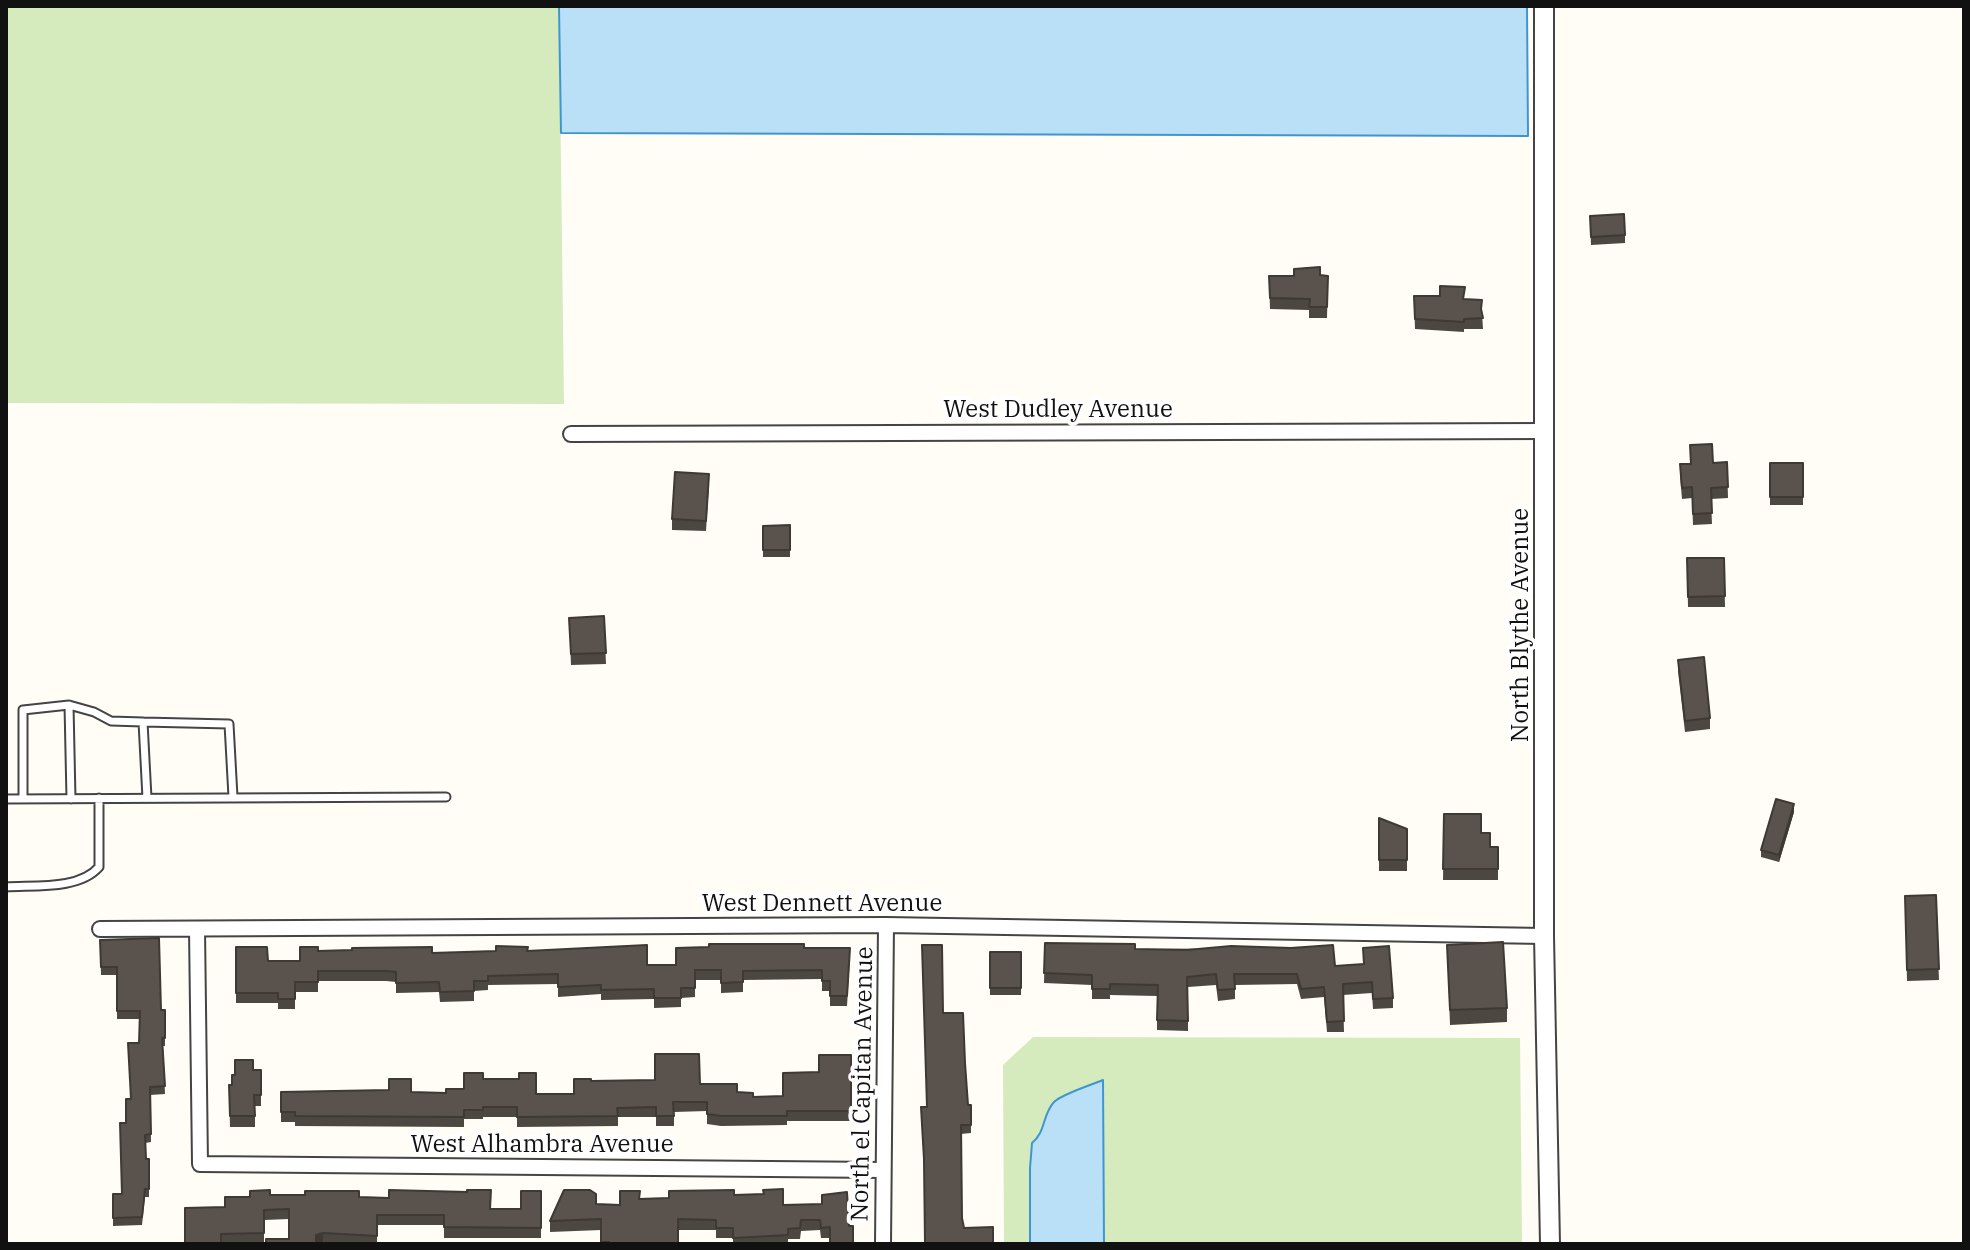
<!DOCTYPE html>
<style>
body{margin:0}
#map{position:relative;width:1970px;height:1250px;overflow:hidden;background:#fffdf5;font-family:"IBM Plex Serif",serif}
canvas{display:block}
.frame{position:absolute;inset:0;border:8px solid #111;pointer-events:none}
</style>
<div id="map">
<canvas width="1970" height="1250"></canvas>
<div class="frame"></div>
</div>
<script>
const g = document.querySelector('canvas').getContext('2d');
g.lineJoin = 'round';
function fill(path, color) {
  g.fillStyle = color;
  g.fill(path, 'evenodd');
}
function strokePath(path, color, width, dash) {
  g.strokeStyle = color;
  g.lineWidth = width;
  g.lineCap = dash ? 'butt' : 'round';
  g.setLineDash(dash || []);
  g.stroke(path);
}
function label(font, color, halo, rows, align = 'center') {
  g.font = font + ' "IBM Plex Serif",serif';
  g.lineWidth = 8;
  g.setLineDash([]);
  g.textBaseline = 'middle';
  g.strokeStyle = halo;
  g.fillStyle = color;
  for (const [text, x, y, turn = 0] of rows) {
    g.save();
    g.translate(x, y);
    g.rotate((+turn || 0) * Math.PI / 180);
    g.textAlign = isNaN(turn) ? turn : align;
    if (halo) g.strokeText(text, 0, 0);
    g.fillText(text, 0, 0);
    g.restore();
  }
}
const green = new Path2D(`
 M6 6H559L564 404 6 403Z
 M1033 1037 1520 1038 1522 1244H1004L1003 1065Z`);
const water = new Path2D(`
 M559 6H1527L1528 136 561 133Z
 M1103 1080 1104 1244H1030V1168L1032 1143C1046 1132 1042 1115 1054 1102 1062 1094 1091 1085 1103 1080Z`);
const service = new Path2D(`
 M69 705 71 799
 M147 798 143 722 229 724 233 797
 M6 799 446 797
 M23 799V710L69 705 94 712 111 721 143 722
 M6 887C34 885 79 890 99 867V798`);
const minor = new Path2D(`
 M571 434 1546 431
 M100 929 886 925 1544 936
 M197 929 200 1164 883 1170
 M883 1244 886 925`);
const tertiary = new Path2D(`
 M1544 6V936L1550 1244`);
const wall = new Path2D(`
 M1590 216 1625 235V243L1591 245Z
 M1320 275 1328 276 1327 318H1309V310L1270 309 1269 276Z
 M1414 296 1465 300 1482 313 1483 329H1464V332L1415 329Z
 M1727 462 1728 498 1711 499 1712 524 1693 525 1692 498 1682 499 1680 475 1713 463Z
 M1770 463H1803V505H1770Z
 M709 485 706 531 672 530V519Z
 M763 526 790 550V557H763Z
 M1687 558H1724L1725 607H1688Z
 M604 616 606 664 571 665 569 618Z
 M1678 660 1710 718V729L1685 732 1678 671Z
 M1794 812 1779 862 1761 857V850Z
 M1444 814 1481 833 1490 847H1498V880H1443Z
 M1379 818 1407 829V871H1379Z
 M1936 895 1939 980 1907 981 1905 896Z
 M100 940 161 1010H165V1046H163L165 1094 150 1095 151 1142 145 1143 146 1159H149V1197H145L142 1225 113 1226V1194H122L126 1123 139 1043 140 1019H117V975H101Z
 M1045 943 1135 949 1291 948 1335 966 1363 964V948L1393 998V1008L1373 1009 1372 993 1343 995 1344 1032H1327L1324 997 1301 999 1297 984 1235 985V999L1218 1001 1216 985 1188 987V1031L1157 1030V996L1110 995V999H1092V985L1044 983Z
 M1447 945 1507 1008V1022L1450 1025Z
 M236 947 268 961H300L318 951 432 953 527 951 647 965H676L804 948 850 957 847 1006H830V991H822V979L743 980V992L721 993V980H695V997L681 998V1007L654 1008V999L601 1000V994L558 997V984L488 985V990L474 991V1001L440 1002 439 992 396 993V982L386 981H318V992H295V1009H278V1003H236Z
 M990 952H1021V995H990Z
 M943 1013 965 1063 968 1105 971 1125V1133L961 1134 962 1218 964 1228 925 1244 924 1168 921 1107H927Z
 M851 1055V1121H787V1125L721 1126 707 1124V1111L674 1112V1126H656V1117H618V1126L517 1127V1117H483V1119H464V1127L295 1126V1122H281V1092L446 1093 464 1089 483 1079 536 1094H574L591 1081 700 1084 753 1097 783 1096 819 1072Z
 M253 1070H261V1106H255V1127H230L229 1085H232L235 1075Z
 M541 1191V1238H444V1225H377V1244L323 1243 266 1244 289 1239V1219L264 1220V1243L185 1244 225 1207 250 1197 270 1195 359 1197 490 1209H521Z
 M847 1192 830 1238H821L820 1230 801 1231 800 1239H788V1244H733V1238H716V1230H678V1244H601V1230L550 1232V1221L596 1204 620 1205 639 1199 734 1195 783 1205 822 1204Z`);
const shadedWall = new Path2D(`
 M1794 804V812L1779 862V855Z
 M323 1233V1243L316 1244V1235Z`);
const building = new Path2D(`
 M1624 214 1625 235 1591 237 1590 216Z
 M1320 267V275L1328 276 1327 307H1309L1310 299 1270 298 1269 276H1294V269Z
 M1440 286 1465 287 1463 299 1482 300 1481 309 1483 318 1464 319V322L1415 319 1414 296H1440Z
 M1712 444 1713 463 1727 462 1728 487 1711 488 1712 513 1693 514 1692 487 1682 488 1680 464H1691L1690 445Z
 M1770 463H1803V497H1770Z
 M675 472 709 474 706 521 672 519Z
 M790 525V550H763V526Z
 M1687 558H1724L1725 596 1688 597Z
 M604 616 606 653 571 654 569 618Z
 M1704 657 1710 718 1685 721 1678 660Z
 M1776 799 1794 804 1779 855 1761 850Z
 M1444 814H1481V833H1490V847H1498V869H1443Z
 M1379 818 1407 829V860H1379Z
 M1936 895 1939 969 1907 970 1905 896Z
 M159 938 161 1010H165V1038H162L165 1086 150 1087 151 1134 145 1135 146 1159H149V1189H145L142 1217 113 1218V1194H122L120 1123H126V1099H131L128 1043H139L140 1011H117V967H101L100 940Z
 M1503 942 1507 1008 1450 1010 1447 945Z
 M1045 943 1135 944V949L1187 950 1231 946 1291 948 1333 945 1335 966 1364 964 1363 948 1389 946 1393 998 1373 999 1372 982 1343 984 1344 1021 1327 1022 1324 987 1301 989 1297 974H1234L1235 989 1218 990 1216 974 1187 977 1188 1021 1157 1020 1158 985 1110 984V989H1092V975L1044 973Z
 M709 944H804V948H850L847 996H830V981H822V970L743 971V982L721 983V970H695V988H681V998H654V989L601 990V985L558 987V974L488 976V981H474V991L440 992 439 982 396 983V972L386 971H318V982H295V999H278V993H236V947H267L268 961H300V947H318V951L352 950V948L432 947V953L496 951V946L528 947 527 951 647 945V965H676V948L709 947Z
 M922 945H942L943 1013H963L965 1063 968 1105H971V1125H961L962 1218 964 1228 993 1227V1244H925L924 1159 921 1107H927Z
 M990 952H1021V988H990Z
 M655 1054H699L700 1084H737V1092L753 1093V1097L783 1096V1073L819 1072V1055H851V1111H787V1116H721L707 1114V1102H673L674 1116H656V1107L617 1108 618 1116 517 1117V1107H483V1110H464V1117L295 1116V1112H281V1092L389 1090V1079H411V1092L446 1093V1089H464V1073H483V1079H519V1073H536V1094H574V1079H591V1081L655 1080Z
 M235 1060H253V1070H261V1095H254L255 1116H230L229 1085H232V1075H235Z
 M783 1189V1205L822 1204V1195L847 1192 849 1226H853V1244H830V1227L821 1228 820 1220H801L800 1228 788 1229V1235L733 1238V1228H716V1220L678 1219V1244H609V1242H601V1219L550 1221 564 1190H590L596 1194V1204L620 1205V1191H640L639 1199 669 1198V1191L734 1190V1195L764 1194 763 1190Z
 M270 1190V1195H305V1191H359V1197L389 1198V1190L467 1192V1190H491L490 1209H521V1191H541V1228L444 1227V1215H377V1236L323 1233 316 1235V1244H266V1239H289V1209L264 1210V1233L221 1234V1244H185V1208L225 1207V1197H250V1191Z`);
const streetNames = [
 ["West Dudley Avenue",1058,410],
 ["North Blythe Avenue",1521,625,-90],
 ["West Dennett Avenue",822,904],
 ["North el Capitan Avenue",863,1084,-89],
 ["West Alhambra Avenue",542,1145]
];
fill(green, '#d5ebbd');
fill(water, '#b9e0f7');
strokePath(water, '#3f96cf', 2);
strokePath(service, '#444', 11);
strokePath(minor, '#444', 18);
strokePath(tertiary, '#444', 22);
strokePath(service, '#fff', 7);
strokePath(minor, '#fff', 14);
strokePath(tertiary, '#fff', 18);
fill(wall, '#4d4742');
fill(shadedWall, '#3f3936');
fill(building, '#5a524d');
strokePath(building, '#3f3936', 2);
label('24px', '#111', '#fff', streetNames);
</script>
